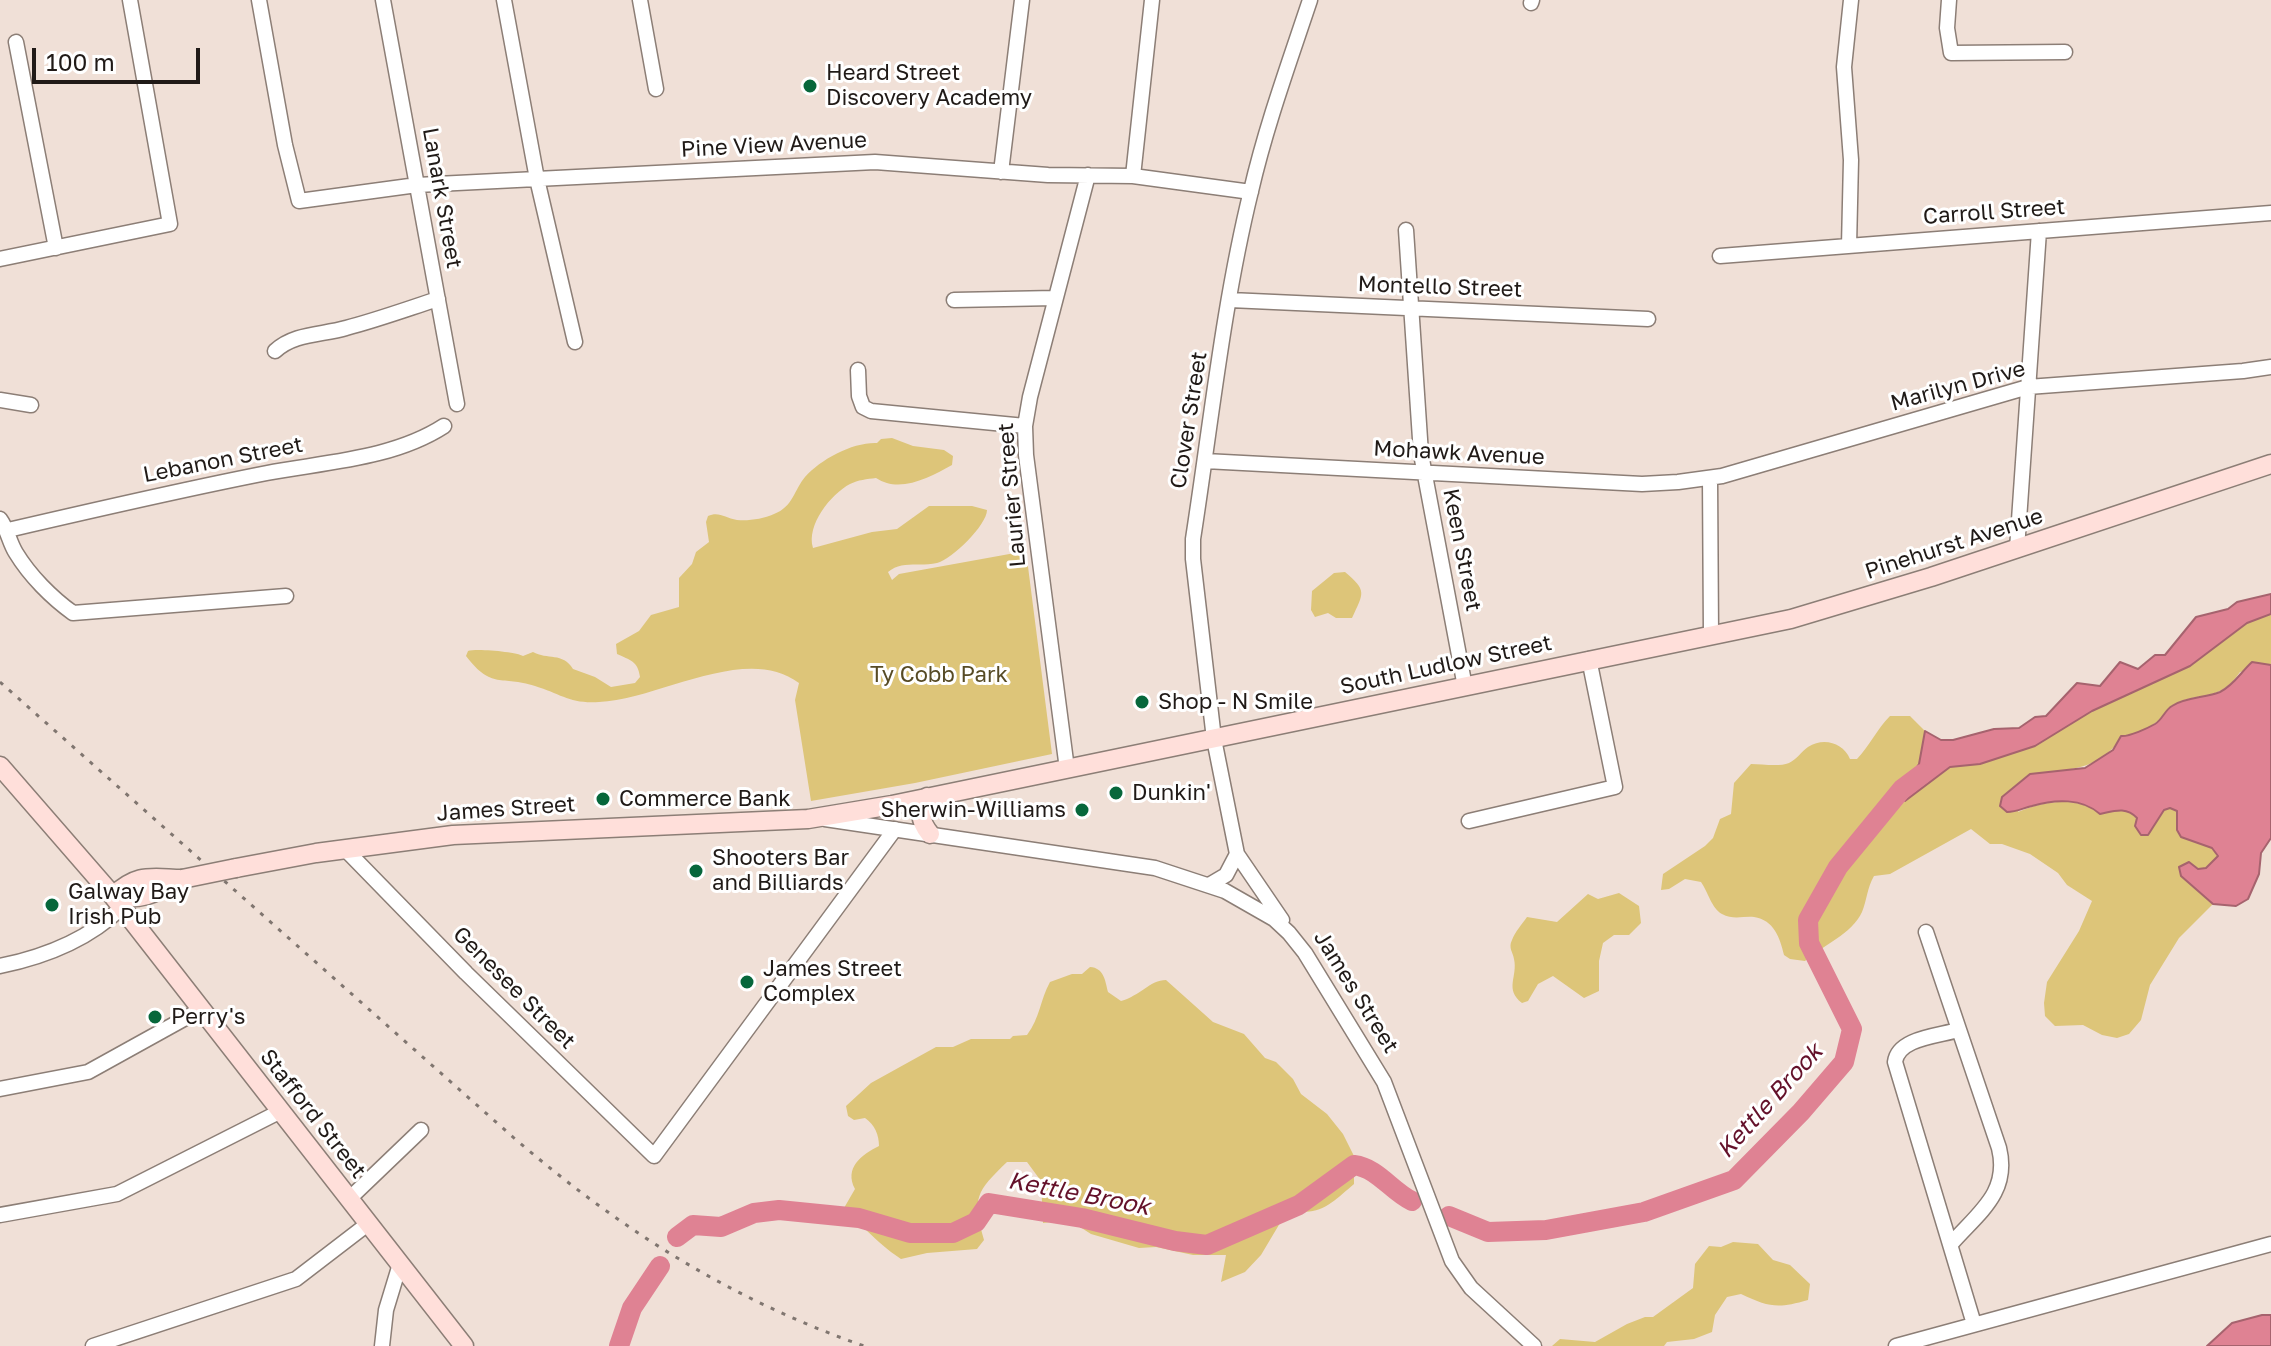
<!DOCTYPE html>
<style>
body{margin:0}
#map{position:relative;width:2271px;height:1346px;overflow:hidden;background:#f0e0d7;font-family:"Golos Text",sans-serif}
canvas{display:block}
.scale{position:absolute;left:32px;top:48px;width:168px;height:36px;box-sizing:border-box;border:4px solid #201a17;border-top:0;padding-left:10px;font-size:24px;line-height:28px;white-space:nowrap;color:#201a17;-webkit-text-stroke:6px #fff;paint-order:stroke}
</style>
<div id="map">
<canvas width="2271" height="1346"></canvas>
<div class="scale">100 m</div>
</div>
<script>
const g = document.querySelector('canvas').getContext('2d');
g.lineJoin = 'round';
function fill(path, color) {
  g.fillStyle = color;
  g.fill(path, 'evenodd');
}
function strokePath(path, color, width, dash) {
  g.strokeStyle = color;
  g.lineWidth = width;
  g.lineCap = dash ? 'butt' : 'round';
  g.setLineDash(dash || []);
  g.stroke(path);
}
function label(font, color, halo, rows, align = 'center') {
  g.font = font + ' "Golos Text",sans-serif';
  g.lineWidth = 6;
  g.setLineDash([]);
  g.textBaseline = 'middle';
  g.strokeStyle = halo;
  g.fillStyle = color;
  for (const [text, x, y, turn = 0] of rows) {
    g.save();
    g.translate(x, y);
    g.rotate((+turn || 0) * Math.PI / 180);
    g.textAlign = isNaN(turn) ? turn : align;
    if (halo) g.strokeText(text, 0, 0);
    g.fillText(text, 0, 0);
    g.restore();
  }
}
const green = new Path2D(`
 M892 438 913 446 944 450 953 456 952 465C930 477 900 494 876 478 867 479 858 480 850 484 831 494 806 525 813 548L872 532 897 529 929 506H972L987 510C987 525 952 559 937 563 920 567 902 560 888 572L892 580 899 574 1026 551 1052 754 915 783 811 801 795 700 799 683C746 643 660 699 599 702 570 704 561 694 535 686 501 675 492 690 466 656L468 651C476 648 517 652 523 656L533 652C547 660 563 652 573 669L595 677 611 687 635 683 640 677C638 661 630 660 617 654L616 644 639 631 651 615 679 607V578L692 564 696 552 709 542 706 522 708 516C719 511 725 518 737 520 749 521 763 519 774 514 793 507 794 490 805 477 821 459 853 442 877 443L881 439Z
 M1345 572C1367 591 1364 592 1352 618H1336L1328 613 1315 617 1311 610 1312 591 1334 573Z
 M2271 614V665L2240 672C2218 704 2200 690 2173 705 2166 709 2162 719 2155 723 2149 728 2129 737 2121 737 2101 771 2065 770 2030 774L2018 812C2043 801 2078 795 2100 814L2120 810 2131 812 2148 834 2164 810 2170 808 2177 811V830L2181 837 2212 848 2218 856 2206 868 2198 869 2181 876 2213 904 2179 938 2150 985 2141 1020 2129 1034 2117 1038 2102 1035 2083 1025 2055 1026 2045 1016 2044 1003 2047 982 2079 931 2092 901 2067 885 2058 873 2030 854 2002 844H1990L1971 829 1890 874 1874 876C1867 888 1867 900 1862 912 1852 934 1823 945 1805 961L1790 959 1784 955C1780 938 1774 920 1754 917 1743 916 1733 920 1722 914 1712 909 1708 892 1701 882L1685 879 1669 889 1661 890 1663 874 1705 846 1713 838 1720 819 1731 814 1734 783 1751 764C1762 764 1779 767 1789 763 1796 760 1802 751 1808 747 1824 737 1843 743 1850 759H1857C1870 745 1877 729 1890 716H1910L1925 731 1919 764 1902 789 1950 767 1980 764 2035 746 2092 711 2190 666 2247 623Z
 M1619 893 1639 906 1641 923 1629 935H1614L1603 943 1599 961V991L1584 998 1553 976 1538 984 1528 1001 1522 1003C1504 989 1518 977 1514 959 1513 952 1508 948 1512 940 1515 932 1522 924 1527 917L1557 922 1588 894 1598 899Z
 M1090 967C1104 968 1105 980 1108 992L1121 1001C1140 996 1150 980 1166 980L1213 1022 1244 1034 1265 1058 1276 1062 1293 1079 1301 1094 1327 1114 1343 1134 1354 1156V1184C1335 1200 1318 1219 1292 1209L1286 1213 1261 1255 1245 1272 1221 1282 1226 1255H1193L1156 1247 1139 1248 1091 1234 1069 1220 1043 1223 1041 1181 1027 1162H1007C976 1192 972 1197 984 1240L977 1249 927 1253 901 1259C887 1250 878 1241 866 1230 857 1222 850 1220 844 1208L855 1189C844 1168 861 1155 879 1146 879 1135 875 1125 865 1118L854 1120 848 1116 846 1106 871 1083 936 1047H953L971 1039H1010L1013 1036 1027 1035C1040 1018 1040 1000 1050 982L1072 974H1082Z
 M1733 1242 1758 1244 1773 1260 1790 1265 1810 1284 1808 1300C1777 1309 1769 1307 1741 1294L1727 1297 1715 1315 1712 1332 1694 1339 1667 1342 1664 1346H1552L1560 1339 1595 1342 1627 1324 1645 1317H1653L1693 1288 1695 1264 1709 1246 1721 1247Z`);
const water = new Path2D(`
 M2271 594V614L2247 623 2190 666 2092 711 2035 746 1980 764 1950 767 1905 801 1902 789 1919 764 1925 731 1941 740H1953L1994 729 2019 728 2035 717 2046 716 2077 683 2100 686 2120 662 2138 669 2155 655H2165L2196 617 2228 609 2237 602Z
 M2252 662 2271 665V838L2261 853 2259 874 2248 899 2236 906 2213 904 2181 876 2179 867 2189 862 2198 869 2206 868 2218 856 2212 848 2181 837 2177 830V811L2170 808 2164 810 2148 835H2141L2135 826 2137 818C2126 806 2114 811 2100 814 2082 798 2055 799 2032 806 2023 808 2017 812 2007 812L2000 806 2002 797 2030 774 2085 768 2113 750 2121 736C2129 737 2148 728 2155 724 2162 720 2165 710 2172 706 2185 697 2206 698 2220 692 2234 685 2241 672 2252 662Z
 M2262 1315H2271V1346H2207L2232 1323Z`);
const river = new Path2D(`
 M1449 1216 1488 1232 1546 1230 1644 1212 1734 1180 1801 1112 1844 1062 1852 1029 1809 943 1808 920 1838 867 1902 789 1922 774
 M677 1237 693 1225 721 1227 754 1213 779 1210 859 1218 910 1233H953L976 1222 989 1203 1082 1218 1175 1241 1207 1245 1299 1205 1354 1165C1378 1168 1391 1191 1412 1201
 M619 1346 632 1308 660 1266`);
const minor = new Path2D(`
 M259 0 285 145 299 201 417 185 875 162 1048 175 1133 176 1251 192
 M383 0 457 404
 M504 0 537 179 575 342
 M640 0 656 89
 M1949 0 1947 28 1951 53 2065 52
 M1531 3 1532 0
 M16 42 56 248
 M1001 172 1022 0
 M1133 176 1152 0
 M1406 230 1421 454 1465 687
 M1849 246 1851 160 1844 67 1851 0
 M1720 256 2271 213
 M0 259 170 224 130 0
 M954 300 1055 298
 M1230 300 1648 319
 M275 351C294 333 322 335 346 328 377 320 407 309 438 299
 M858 370 859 396 863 407 871 411 1025 426
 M0 400 31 405
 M1205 461 1642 484 1678 482 1722 476 2028 387 2243 371 2271 367
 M1710 478 1711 635
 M0 519C8 530 9 542 16 553 30 576 52 598 73 613L286 596
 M8 530C94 510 180 490 267 473 325 462 393 459 444 426
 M2017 549 2039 231
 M1067 769 1026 455 1025 426 1030 397 1088 175
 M825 819 1155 868 1225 891 1274 919 1289 933 1305 953 1384 1082 1452 1261 1471 1288 1534 1346
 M1469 821 1615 787 1589 659
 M345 849 466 973 654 1156 895 829
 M1237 854 1282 920
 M1209 885 1226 875 1237 854 1214 739 1193 559V539C1211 423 1223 305 1251 191 1266 126 1289 63 1310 0
 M1926 932 1999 1148C2010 1193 1978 1213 1951 1244
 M0 966C44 957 89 939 121 908
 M1958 1030C1938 1036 1898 1038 1895 1062L1974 1324
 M0 1089 88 1072 200 1010
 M349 1199 421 1130
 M0 1215 117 1194 281 1111
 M93 1346 296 1279 369 1223
 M382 1346 386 1310 400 1264
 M1896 1346 2271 1244`);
const secondary = new Path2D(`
 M0 766 113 896 464 1346
 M927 797C918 811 920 822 930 834
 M236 868 316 853 453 835 808 819 892 805 1791 619 1931 577 2271 464
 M113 896C138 873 149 878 182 879
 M113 896C143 901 155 893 181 879`);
const rail = new Path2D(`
 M0 682 514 1138C621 1230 730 1299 864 1346`);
const secondaryBridge = new Path2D(`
 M182 879 236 868`);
const markers = [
 [810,86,8,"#07673b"],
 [1142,702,8,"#07673b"],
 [1116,793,8,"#07673b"],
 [603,799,8,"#07673b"],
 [1082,810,8,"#07673b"],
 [696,871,8,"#07673b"],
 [52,905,8,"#07673b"],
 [747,982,8,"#07673b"],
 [155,1017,8,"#07673b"]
];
const poiNames = [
 ["Heard Street",826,73],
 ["Discovery Academy",826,98],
 ["Shop - N Smile",1158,702],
 ["Dunkin'",1132,793],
 ["Commerce Bank",619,799],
 ["Sherwin-Williams",1066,810,"right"],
 ["Shooters Bar",712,858],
 ["and Billiards",712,883],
 ["Galway Bay",68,892],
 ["Irish Pub",68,917],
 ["James Street",763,969],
 ["Complex",763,994],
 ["Perry's",171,1017]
];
const streetNames = [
 ["Pine View Avenue",774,145,-3],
 ["Lanark Street",442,198,80],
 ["Carroll Street",1994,212,-4],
 ["Montello Street",1440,287,2],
 ["Marilyn Drive",1958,386,-15],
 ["Clover Street",1189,420,-81],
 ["Mohawk Avenue",1459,453,3],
 ["Lebanon Street",223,460,-11],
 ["Laurier Street",1012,495,-95],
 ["Pinehurst Avenue",1954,544,-18],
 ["Keen Street",1462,550,79],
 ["South Ludlow Street",1446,665,-12],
 ["James Street",506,809,-4],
 ["Genesee Street",514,988,45],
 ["James Street",1356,992,58],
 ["Stafford Street",313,1114,52]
];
const parkNames = [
 ["Ty Cobb Park",939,675]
];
const waterNames = [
 ["Kettle Brook",1770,1101,-48],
 ["Kettle Brook",1079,1194,11]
];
fill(green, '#ddc579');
fill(water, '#df8293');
strokePath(water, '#a6636e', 2);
strokePath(river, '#df8293', 20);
strokePath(minor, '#8c7e76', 17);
strokePath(secondary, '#8c7e76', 21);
strokePath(minor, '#fff', 14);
strokePath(secondary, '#ffdfda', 18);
strokePath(rail, '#807670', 3, [4, 8]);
strokePath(secondaryBridge, '#8c7e76', 21, []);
strokePath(secondaryBridge, '#ffdfda', 18);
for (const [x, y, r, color] of markers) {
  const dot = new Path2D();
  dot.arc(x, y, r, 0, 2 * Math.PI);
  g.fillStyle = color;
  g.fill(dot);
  strokePath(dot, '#fff', 3);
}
label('22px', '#201a17', '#fff', poiNames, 'left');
label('22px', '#201a17', '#fff', streetNames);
label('22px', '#574b25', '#fff', parkNames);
label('italic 24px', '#64112a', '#fff', waterNames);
</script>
